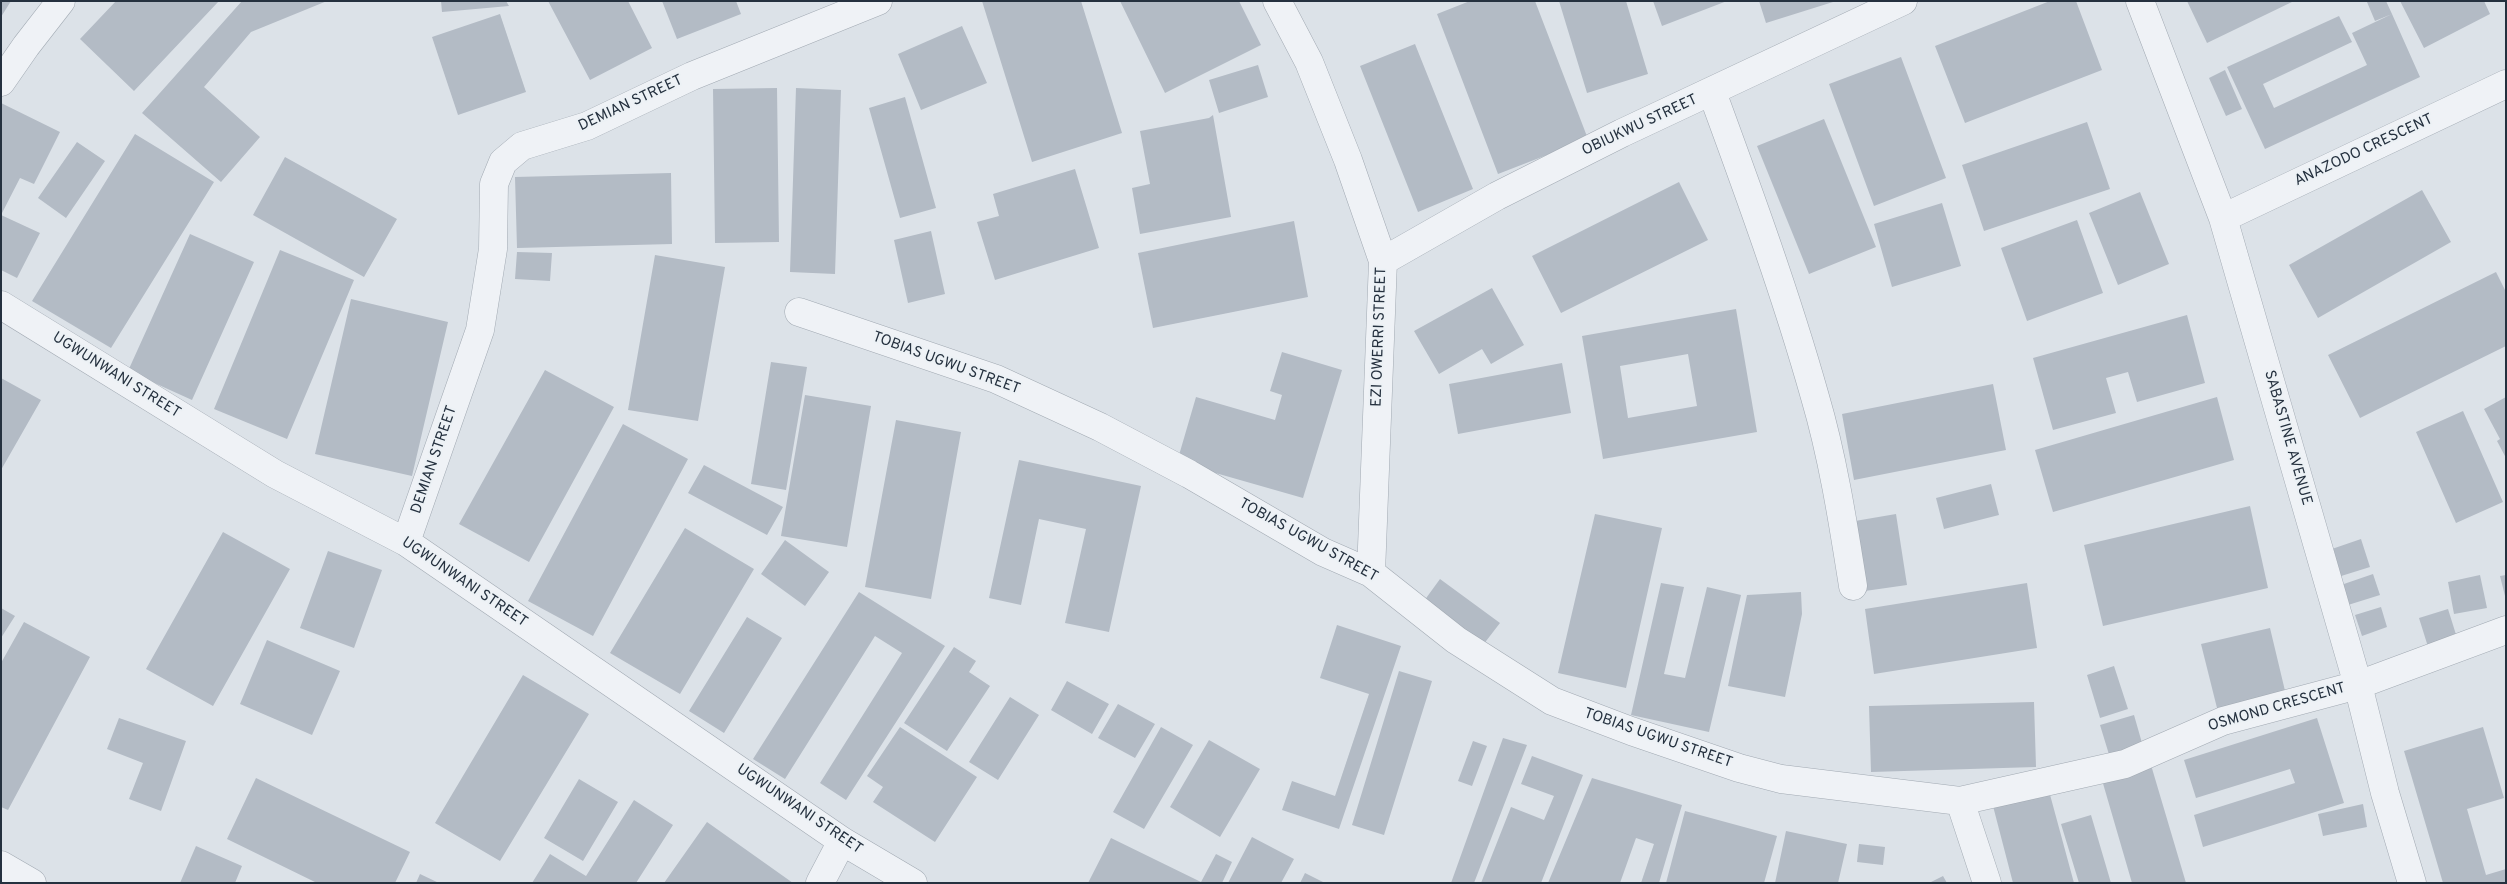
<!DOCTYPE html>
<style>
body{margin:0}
#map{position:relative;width:2507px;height:884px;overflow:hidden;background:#dce2e8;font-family:Overpass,sans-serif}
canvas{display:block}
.frame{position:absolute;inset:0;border:2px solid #25313f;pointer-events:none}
</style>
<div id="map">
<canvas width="2507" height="884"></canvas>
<div class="frame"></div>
</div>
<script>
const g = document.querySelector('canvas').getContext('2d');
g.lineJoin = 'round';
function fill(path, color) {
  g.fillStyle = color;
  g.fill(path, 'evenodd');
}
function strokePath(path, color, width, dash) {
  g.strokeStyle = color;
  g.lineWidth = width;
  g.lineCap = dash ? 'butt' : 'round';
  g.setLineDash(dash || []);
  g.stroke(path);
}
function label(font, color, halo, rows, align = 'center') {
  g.font = font + ' Overpass,sans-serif';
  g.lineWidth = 4;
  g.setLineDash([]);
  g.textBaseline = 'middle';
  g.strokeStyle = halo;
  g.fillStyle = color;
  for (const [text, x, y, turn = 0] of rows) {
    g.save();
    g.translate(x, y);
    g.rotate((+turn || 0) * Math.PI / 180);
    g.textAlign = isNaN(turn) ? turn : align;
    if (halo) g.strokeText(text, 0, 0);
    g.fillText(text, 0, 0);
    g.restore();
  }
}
const building = new Path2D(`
 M1 1H11L1 17Z
 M116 1H219L134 91 80 39Z
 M242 1H327L251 32 204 87 260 137 221 182 142 113Z
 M441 1H506L509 6 442 12Z
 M548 1H628L652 48 590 80Z
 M662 1H736L741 14 677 39Z
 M982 1H1081L1122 133 1032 162Z
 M1120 1H1239L1261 45 1165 93Z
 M1470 1H1535L1588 139 1498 174 1437 14Z
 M1559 1H1626L1648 74 1587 93Z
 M1653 1H1727L1662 26Z
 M1759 1H1833V2L1766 23Z
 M2050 1H2076L2102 70 1965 123 1935 46Z
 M2187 1H2294L2207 43Z
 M2386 1 2392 14 2375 21 2367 2Z
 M2400 1H2484L2490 14 2424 48Z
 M500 14 526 92 458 115 432 37Z
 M2392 14 2420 77 2265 149 2227 67 2339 16 2352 42 2263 84 2274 108 2367 65 2352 33Z
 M962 26 987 83 921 110 898 54Z
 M1415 44 1473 189 1418 212 1360 66Z
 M1901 57 1946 178 1874 206 1829 84Z
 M1258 65 1268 97 1219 113 1209 80Z
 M2225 70 2242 109 2226 116 2209 78Z
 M777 88 779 242 715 243 713 89Z
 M796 88 841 90 835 274 790 272Z
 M905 97 936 208 900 218 869 108Z
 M1 103 60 132 34 184 20 178 1 215 40 233 17 278 1 270Z
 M1213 115 1231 217 1140 234 1132 188 1150 184 1140 131 1209 118Z
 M1824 119 1876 247 1809 274 1757 146Z
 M2087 122 2110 189 1984 231 1962 165Z
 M135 134 214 182 111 348 32 301Z
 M77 142 105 161 66 218 38 198Z
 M285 157 397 219 364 277 253 215Z
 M1075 169 1099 248 995 280 977 222 999 216 993 194Z
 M671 173 672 244 517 248 515 177Z
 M1679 182 1708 240 1561 313 1532 256Z
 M2422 190 2451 242 2318 318 2289 265Z
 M2140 192 2169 264 2118 285 2089 213Z
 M1942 203 1961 266 1892 287 1874 224Z
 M2077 220 2103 293 2027 321 2001 248Z
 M1294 221 1308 297 1153 328 1138 253Z
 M931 231 945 294 908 303 894 240Z
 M190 234 254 262 192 400 128 371Z
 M280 250 354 280 287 439 214 409Z
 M517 252 552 253 550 281 515 279Z
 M655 255 725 267 698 421 628 410Z
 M2496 272 2506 292V346L2360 418 2328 355Z
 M1492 288 1524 345 1491 364 1482 349 1439 374 1414 331Z
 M351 299 448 322 412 476 315 454Z
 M1736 309 1757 432 1603 459 1582 336ZM1688 354 1697 406 1628 418 1620 366Z
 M2187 315 2205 383 2137 402 2128 372 2106 378 2116 413 2053 430 2033 358Z
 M1282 352 1342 370 1303 498 1177 462 1196 397 1275 420 1282 395 1270 391Z
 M771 362 807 367 786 490 751 484Z
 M1562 363 1571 413 1458 434 1449 384Z
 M545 370 614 407 529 562 459 524Z
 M1 378 41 400 1 470Z
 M1993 384 2006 450 1854 480 1842 414Z
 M805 395 871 406 847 547 781 536Z
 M2217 397 2234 460 2053 512 2035 450Z
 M2506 397V458L2497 441 2500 439 2484 409Z
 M2463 411 2503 502 2456 523 2416 432Z
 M896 420 961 432 931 599 865 587Z
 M623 424 688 459 593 636 528 601Z
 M1019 460 1141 486 1109 632 1065 623 1086 529 1039 519 1021 605 989 598Z
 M704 465 783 507 767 535 688 493Z
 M1991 484 1999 515 1944 529 1936 498Z
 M2250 506 2268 588 2103 626 2084 545Z
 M1595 514 1662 528 1626 688 1558 673Z
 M1896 514 1907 585 1865 591 1855 521Z
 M685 528 754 569 680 694 610 653Z
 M223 532 290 569 213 706 146 669Z
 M2361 539 2370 567 2338 577 2329 550Z
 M785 540 829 572 805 606 761 574Z
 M328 551 382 570 354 648 300 628Z
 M2373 574 2380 595 2348 605 2341 585Z
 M2480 575 2487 608 2454 614 2448 582Z
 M2506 575V596H2505L2500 576Z
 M1440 579 1500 623 1483 645 1424 601Z
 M1661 583 1684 587 1664 674 1685 678 1707 587 1741 595 1709 732 1631 715Z
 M2027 583 2037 648 1874 674 1865 609Z
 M859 592 945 646 846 800 820 783 902 653 875 636 785 779 753 759Z
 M1801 592 1802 614 1785 697 1728 686 1747 595Z
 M2381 607 2387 627 2362 636 2355 615Z
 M1 608 15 616 1 638Z
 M2448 609 2458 641 2429 650 2419 618Z
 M747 617 782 638 724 733 689 711Z
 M24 622 90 657 8 810 1 807V663Z
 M1337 625 1401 646 1339 829 1282 810 1292 781 1335 796 1369 694 1320 678Z
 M2270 628 2286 695 2218 712 2201 644Z
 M267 640 340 671 312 735 240 704Z
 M954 647 976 661 969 672 990 686 947 751 904 723Z
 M2114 666 2128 709 2100 718 2087 675Z
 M1399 671 1432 681 1384 835 1352 825Z
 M523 675 589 714 500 861 435 823Z
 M1067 681 1109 704 1092 734 1051 710Z
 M1010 697 1039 715 998 780 969 762Z
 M2034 702 2036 767 1871 772 1869 706Z
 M1118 704 1155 724 1135 758 1098 738Z
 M2134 715 2144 750 2111 761 2100 725Z
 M119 718 186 741 161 811 129 799 143 763 107 749Z
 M2317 718 2344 803 2203 847 2194 815 2295 783 2290 769 2196 798 2184 760Z
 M900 727 977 777 935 842 873 802 883 787 867 776Z
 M1161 727 1193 745 1144 829 1113 812Z
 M2483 727 2504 798 2467 809 2486 875 2506 869V883H2443L2404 751Z
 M1503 738 1527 745 1474 883H1451Z
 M1209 740 1260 769 1220 837 1170 807Z
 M1473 741 1487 746 1472 786 1458 781Z
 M1532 756 1583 775 1541 883H1481L1511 807 1544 820 1554 796 1521 784Z
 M2151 765 2186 883H2132L2102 780Z
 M256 778 410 852 395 883H317L227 839Z
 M1592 778 1682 805 1659 883H1641L1654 844 1636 838 1620 883H1548Z
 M579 779 618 802 583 861 544 838Z
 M2049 791 2074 883H2013L1993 806Z
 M634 800 673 825 636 883H532L550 854 586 876Z
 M2363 804 2367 827 2323 836 2318 814Z
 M1685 811 1777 836 1764 883H1666Z
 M2091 815 2111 883H2079L2061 824Z
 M707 822 793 883H664Z
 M1786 831 1847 844 1838 883H1775Z
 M1252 837 1294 859 1281 883H1228Z
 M1111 838 1201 882 1216 854 1232 862 1222 883H1088Z
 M1859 844 1885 847 1883 865 1857 862Z
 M196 846 242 866 235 883H180Z
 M1305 873 1325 883H1300Z
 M420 874 439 883H416Z
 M1943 876 1947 883H1929Z`);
const minor = new Path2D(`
 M1277 1 1309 62 1348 160 1383 261 1371 573
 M2140 1 2223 218 2358 685 2385 793 2412 883
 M1 82 26 46 61 1
 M1712 92C1749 193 1786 294 1815 397 1833 458 1843 523 1853 586
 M2223 218 2506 84
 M1383 261 1497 196 1622 133 1903 1
 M1 305 275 474 406 542 842 841 913 883
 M799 312 996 379 1100 427 1189 474 1323 552 1371 573 1456 640 1552 701 1631 731 1739 768 1781 779 1960 801 1987 883
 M406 542 480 330 493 249 494 184 503 162 522 146 587 126 692 76 878 1
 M1960 801 2125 764 2223 721 2358 685 2506 630
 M1 865 32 883
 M820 883 842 841`);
const streetNames = [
 ["DEMIAN STREET",631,104,-25],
 ["OBIUKWU STREET",1640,126,-25],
 ["ANAZODO CRESCENT",2364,151,-25],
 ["EZI OWERRI STREET",1380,337,-88],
 ["TOBIAS UGWU STREET",946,364,20],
 ["UGWUNWANI STREET",116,376,32],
 ["SABASTINE AVENUE",2287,438,74],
 ["DEMIAN STREET",435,460,-71],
 ["TOBIAS UGWU STREET",1308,541,29],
 ["UGWUNWANI STREET",464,583,34],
 ["OSMOND CRESCENT",2277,708,-16],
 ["TOBIAS UGWU STREET",1658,739,19],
 ["UGWUNWANI STREET",799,810,34]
];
fill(building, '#b3bbc5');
strokePath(minor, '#a1a9b2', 29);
strokePath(minor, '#eff2f6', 28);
label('15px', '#25313f', '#ecf1f5', streetNames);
</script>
